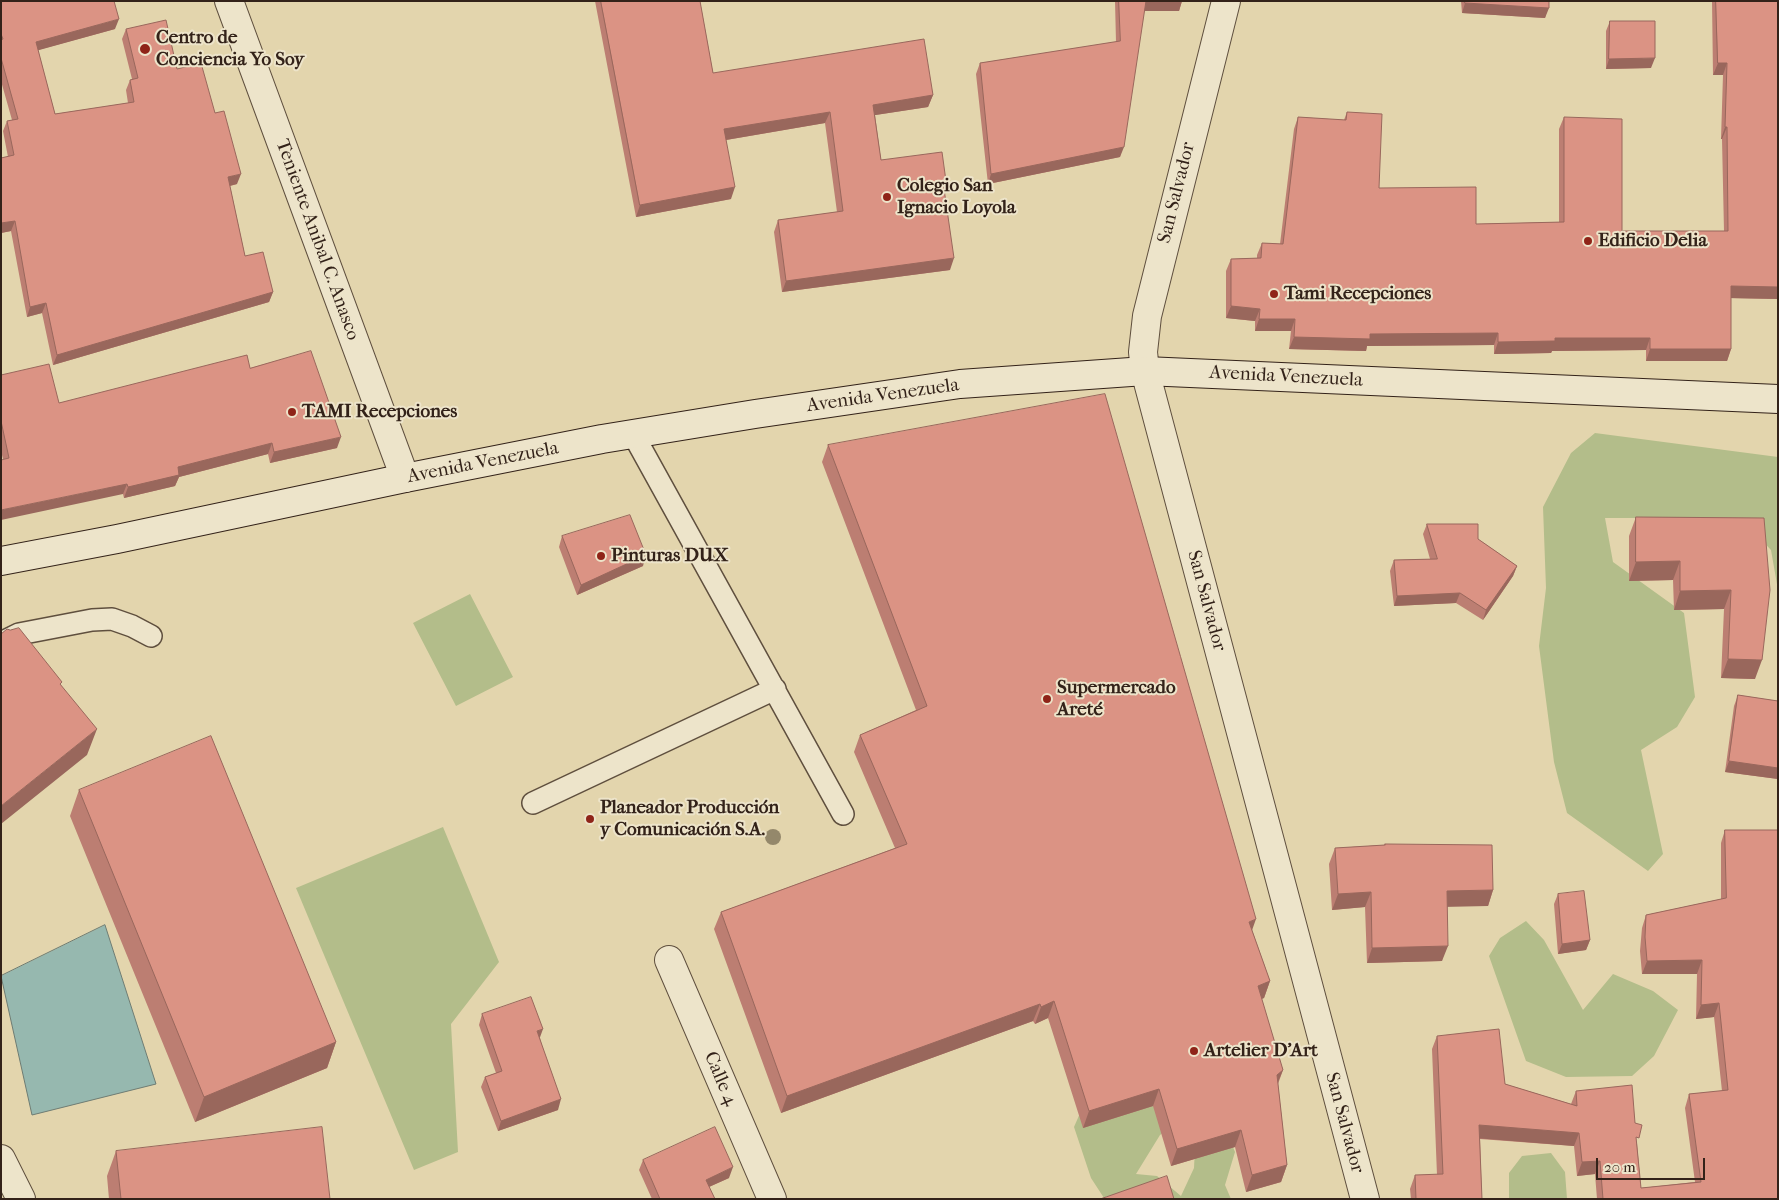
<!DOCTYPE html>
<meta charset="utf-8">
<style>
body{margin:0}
#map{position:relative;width:1779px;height:1200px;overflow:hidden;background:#e3d5ad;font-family:"IM FELL French Canon",serif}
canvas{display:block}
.frame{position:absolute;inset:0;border:2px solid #332219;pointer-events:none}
.scale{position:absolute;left:1596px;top:1158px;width:109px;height:22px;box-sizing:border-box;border:2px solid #332219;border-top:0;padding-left:6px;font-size:15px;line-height:18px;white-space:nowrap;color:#332219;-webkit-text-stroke:4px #ede4ca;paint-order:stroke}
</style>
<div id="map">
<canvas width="1779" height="1200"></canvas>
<div class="frame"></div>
<div class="scale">20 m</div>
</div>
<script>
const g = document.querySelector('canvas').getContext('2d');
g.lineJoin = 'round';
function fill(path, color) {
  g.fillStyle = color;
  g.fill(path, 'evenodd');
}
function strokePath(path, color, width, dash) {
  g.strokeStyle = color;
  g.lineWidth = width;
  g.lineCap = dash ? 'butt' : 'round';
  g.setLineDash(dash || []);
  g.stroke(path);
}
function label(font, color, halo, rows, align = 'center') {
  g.font = font + ' "IM FELL French Canon",serif';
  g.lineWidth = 4;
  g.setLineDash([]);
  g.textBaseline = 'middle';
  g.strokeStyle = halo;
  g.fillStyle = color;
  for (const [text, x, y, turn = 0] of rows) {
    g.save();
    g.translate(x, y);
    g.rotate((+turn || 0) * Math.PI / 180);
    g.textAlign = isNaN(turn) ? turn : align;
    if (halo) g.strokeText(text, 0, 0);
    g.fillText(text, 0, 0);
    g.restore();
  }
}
const green = new Path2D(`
 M1595 433 1778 457V590L1771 550 1741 518H1605L1613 562 1684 613 1695 697 1677 727 1641 750 1663 854 1648 871 1567 813 1554 762 1539 646 1546 588 1543 507 1571 453Z
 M470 594 513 677 456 706 413 623Z
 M443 827 499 962 451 1024 458 1152 414 1170 296 888Z
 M1526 921 1544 940 1583 1010 1613 974 1653 991 1678 1010 1654 1056 1632 1076 1566 1077 1526 1061 1489 956 1500 938Z
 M1088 1095 1199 1105 1160 1135 1136 1174 1157 1176 1181 1196 1194 1168 1196 1127 1227 1133 1235 1152 1225 1185 1231 1199 1104 1198 1091 1178 1074 1127Z
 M1551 1153 1565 1172 1567 1199H1509V1173L1522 1156Z`);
const water = new Path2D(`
 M105 925 156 1084 32 1115 1 976Z`);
const service = new Path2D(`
 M633 434 843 814
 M1 643 19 634 92 620 112 619 132 626 151 636
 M533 803 775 689`);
const minor = new Path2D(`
 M229 1 405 478
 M1226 1 1147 316 1143 352 1145 371 1365 1199
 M669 960 772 1199
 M1 1159 21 1199`);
const secondary = new Path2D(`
 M1 561 117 539 405 478 602 439 755 414 960 384 1145 371 1778 399`);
const trees = [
 [773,837]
];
const wall = new Path2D(`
 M1 1 115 29 38 50 55 114 128 103 126 90 130 80 132 79 122 39 126 29 177 69 237 184 230 186 245 256 273 292 269 302 53 365 42 313 27 317 11 231 1 233V158L8 157 3 131 7 121 12 120 1 81Z
 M595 1H700L713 73 933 95 928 107 875 115 881 160 944 188 950 270 782 292 774 232 778 220 837 212 825 123 726 140 731 199 636 217Z
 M1115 1H1182L1179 11H1144L1120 157 988 184 976 74 980 63 1116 42Z
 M1461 1H1549L1545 18 1462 13Z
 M1712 1H1778V299L1731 298V349L1727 361H1646V350L1552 351 1551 353 1494 354V345L1367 346 1366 351 1289 349 1291 331H1255V321L1226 318V271L1231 259 1257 258V255L1262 243 1280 244 1294 129 1298 117 1344 120 1347 112 1379 188 1476 224 1559 222V129L1564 117 1622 231H1724L1722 139H1721L1723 75H1713Z
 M1610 21 1651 68 1606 69V31Z
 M250 368 337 448 270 463 268 454 179 477 175 486 124 498 123 494 3 459 1 451V375L59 403Z
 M828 445 1252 930 1270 981 1264 998 1261 999 1283 1070 1278 1084 1287 1165 1281 1182 1246 1192 1235 1147 1171 1166 1153 1106 1083 1128 1048 1018 1035 1024 1033 1021 781 1113 714 929 721 912 895 848 854 752 860 735 916 710 822 462Z
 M1636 517 1764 518 1755 679 1721 678 1724 609 1674 610 1673 580 1629 581V536Z
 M1427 524 1478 539 1517 566 1513 576 1483 620 1456 603 1394 606 1390 571 1394 560 1430 559 1423 534Z
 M562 536 643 566 577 595 559 547Z
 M1738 695 1778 701V779L1725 772 1734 706Z
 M79 790 336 1042 327 1068 195 1122 70 816Z
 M1725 830 1778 1199H1597L1595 1174 1577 1176 1574 1146 1480 1139 1482 1199H1411L1410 1189 1415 1175H1437L1432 1049 1437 1036 1505 1084 1571 1104 1576 1091 1637 1144 1641 1188 1695 1182 1685 1108 1689 1094 1722 1091 1714 1017 1696 1019 1697 974H1642L1640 951 1642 928 1646 915 1721 899V843Z
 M1385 844 1493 890 1488 906H1447L1442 961 1367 963 1365 907 1332 910 1329 864 1335 848 1384 845Z
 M1558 894 1590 940 1586 950 1558 954 1554 904Z
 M482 1014 540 1038 558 1110 498 1131 481 1087 485 1077 496 1073 479 1025Z
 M116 1151 330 1199H109L107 1176Z
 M643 1160 729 1178 709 1187 715 1199H652L639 1170Z`);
const shadedWall = new Path2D(`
 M1146 1H1182L1179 11H1142Z
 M1465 3 1549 8 1545 18 1462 13Z
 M119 19 115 29 32 52 36 42Z
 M1655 58 1651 68 1606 69 1609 59Z
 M1718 63H1727L1723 75H1713Z
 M933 95 928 107 869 116 873 105Z
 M830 112 825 123 720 141 724 129Z
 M1725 127H1727L1722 139H1721Z
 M1124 147 1120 157 988 184 991 174Z
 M241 174 237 184 225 187 228 177Z
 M735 187 731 199 636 217 640 205Z
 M15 221 11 231 1 233V223Z
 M954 258 950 270 782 292 786 281Z
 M1731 286 1778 287V299L1726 298Z
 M273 292 269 302 53 365 57 355Z
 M46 303 42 313 27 317 30 307Z
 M1231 306 1260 309 1255 321 1226 318Z
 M1259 319H1295L1291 331H1255Z
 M1498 333 1494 345 1367 346 1366 351 1289 349 1294 337 1370 334Z
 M1555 338H1650L1646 350 1552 351 1551 353 1494 354 1498 342Z
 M1650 349H1731L1727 361H1646Z
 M341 437 337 448 270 463 274 452Z
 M272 443 268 454 179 477 175 486 124 498 128 487 178 467Z
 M127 484 123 494 1 520V510Z
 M646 555 643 566 577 595 581 585Z
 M1680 561 1673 580 1629 581 1636 562Z
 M1517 566 1513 576 1483 620 1486 610Z
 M1731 590 1724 609 1674 610 1680 591Z
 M1460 593 1456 603 1394 606 1397 596Z
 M1728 659 1762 660 1755 679 1721 678Z
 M97 729 87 755 1 824V806Z
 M1729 761 1778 768V779L1725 772Z
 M1493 890 1488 906 1442 907 1447 891Z
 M1371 892 1365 907 1332 910 1338 894Z
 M1256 919 1250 936 1249 922Z
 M1590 940 1586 950 1558 954 1562 944Z
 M1448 946 1442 961 1367 963 1372 948Z
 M1702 960 1697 974H1642L1647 961Z
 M1270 981 1264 998 1251 1003 1258 986Z
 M1054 1001 1048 1018 1035 1024 1041 1007Z
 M1719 1003 1714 1017 1696 1019 1701 1005Z
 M1040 1004 1033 1021 781 1113 787 1096Z
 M543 1029 539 1040 537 1031Z
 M336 1042 327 1068 195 1122 204 1097Z
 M1283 1070 1276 1087 1277 1075Z
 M1159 1089 1153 1106 1083 1128 1089 1111Z
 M561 1099 558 1110 498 1131 501 1121Z
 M1479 1125 1579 1133 1574 1146 1475 1138Z
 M1241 1130 1235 1147 1171 1166 1177 1149Z
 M1600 1161 1595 1174 1577 1176 1582 1162Z
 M1287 1165 1281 1182 1246 1192 1252 1175Z
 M733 1167 729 1178 702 1190 706 1180Z`);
const building = new Path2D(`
 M1 1H114L119 19 36 42 55 114 134 102 130 80 138 78 126 29 166 20 177 69 201 63 215 113 224 111 241 174 228 177 245 256 263 252 273 292 57 355 46 303 30 307 15 221 1 223V158L14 155 7 121 18 119 1 58V40L3 39 1 34Z
 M601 1H700L713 73 924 39 933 95 873 105 881 160 942 152 946 181 943 182 954 258 786 281 778 220 843 211 830 112 724 129 735 187 640 205Z
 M1119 1H1146L1124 147 991 174 980 63 1120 41Z
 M1465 1H1549V8L1465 3Z
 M1716 1H1778V287L1731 286V349H1650V338H1555V341L1498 342V333L1370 334V339L1294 337 1295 319H1259L1260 309 1231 306V259L1261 258 1262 243 1283 244 1298 117 1346 120 1347 112 1382 114 1379 188 1476 187V224L1564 222V117L1622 119V231H1728L1727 127H1725L1727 63H1718Z
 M1610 21H1655V58L1609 59Z
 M311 351 341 437 274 452 272 443 178 467 179 475 128 487 127 484 1 510V460L9 458 1 421V375L49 364 59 403 247 355 250 368Z
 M1105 394 1256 919 1249 922 1270 981 1258 986 1283 1070 1277 1075 1287 1165 1252 1175 1241 1130 1177 1149 1159 1089 1089 1111 1054 1001 1041 1007 1040 1004 787 1096 721 912 907 844 860 735 927 706 828 445Z
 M630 515 646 555 581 585 562 536Z
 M1636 517 1764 518 1770 590 1762 660 1728 659 1731 590 1680 591V561L1636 562Z
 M1427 524H1478V539L1517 566 1486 610 1460 593 1397 596 1394 560 1437 559Z
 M19 628 62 682 60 684 97 729 1 806V634L7 629 10 630Z
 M1738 695 1778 701V768L1729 761Z
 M211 736 336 1042 204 1097 79 790Z
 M1725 830H1778V1199H1603L1600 1161 1582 1162 1579 1133 1479 1125 1482 1199H1416L1415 1175 1443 1174 1437 1036 1499 1029 1505 1084 1577 1106 1576 1091 1632 1085 1635 1123 1642 1125 1639 1138 1636 1137 1641 1188 1701 1182 1689 1094 1728 1090 1719 1003 1701 1005 1702 960 1647 961 1645 937 1646 915 1726 898Z
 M1385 844 1492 845 1493 890 1447 891 1448 946 1372 948 1371 892 1338 894 1335 848 1385 845Z
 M1584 891 1590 940 1562 944 1558 894Z
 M531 997 543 1029 537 1031 561 1099 501 1121 485 1077 502 1071 482 1014Z
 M322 1127 330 1199H121L116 1151Z
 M715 1127 733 1167 706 1180 715 1199H660L643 1160Z
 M1167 1176 1174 1199H1100L1106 1197Z`);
const markers = [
 [145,49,6,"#8f2418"],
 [887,197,5,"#8f2418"],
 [1588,241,5,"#8f2418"],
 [1274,294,5,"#8f2418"],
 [292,412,5,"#8f2418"],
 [601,556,5,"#8f2418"],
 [1047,699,5,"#8f2418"],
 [590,819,5,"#8f2418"],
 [1194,1051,5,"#8f2418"]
];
const poiNames = [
 ["Centro de",156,38],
 ["Conciencia Yo Soy",156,60],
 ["Colegio San",897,186],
 ["Ignacio Loyola",897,208],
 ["Edificio Delia",1598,241],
 ["Tami Recepciones",1284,294],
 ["TAMI Recepciones",302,412],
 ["Pinturas DUX",611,556],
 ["Supermercado",1057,688],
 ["Areté",1057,710],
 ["Planeador Producción",600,808],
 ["y Comunicación S.A.",600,830],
 ["Artelier D'Art",1204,1051]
];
const streetNames = [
 ["San Salvador",1177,193,-76],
 ["Teniente Anibal C. Anasco",317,240,70],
 ["Avenida Venezuela",1286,377,3],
 ["Avenida Venezuela",883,396,-8],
 ["Avenida Venezuela",483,463,-11],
 ["San Salvador",1206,601,75],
 ["Calle 4",720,1079,67],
 ["San Salvador",1344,1123,75]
];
fill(green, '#b3bd8a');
fill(water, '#96b8af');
strokePath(water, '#6e7c73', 1);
strokePath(service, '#5f4f3e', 24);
strokePath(minor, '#5f4f3e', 30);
strokePath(secondary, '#332219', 30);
strokePath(service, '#ede4ca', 21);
strokePath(minor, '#ede4ca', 28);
strokePath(secondary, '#ede4ca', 28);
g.fillStyle = '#94886b';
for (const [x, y] of trees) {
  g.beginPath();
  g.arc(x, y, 8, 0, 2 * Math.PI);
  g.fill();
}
fill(wall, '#bc7e72');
fill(shadedWall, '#99675c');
fill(building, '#db9384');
strokePath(building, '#99675c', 1);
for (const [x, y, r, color] of markers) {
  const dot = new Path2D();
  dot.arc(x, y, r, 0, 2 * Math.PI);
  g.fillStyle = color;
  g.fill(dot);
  strokePath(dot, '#ede4ca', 2);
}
label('bold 19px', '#332219', '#ede4ca', poiNames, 'left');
label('19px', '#332219', '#ede4ca', streetNames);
</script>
